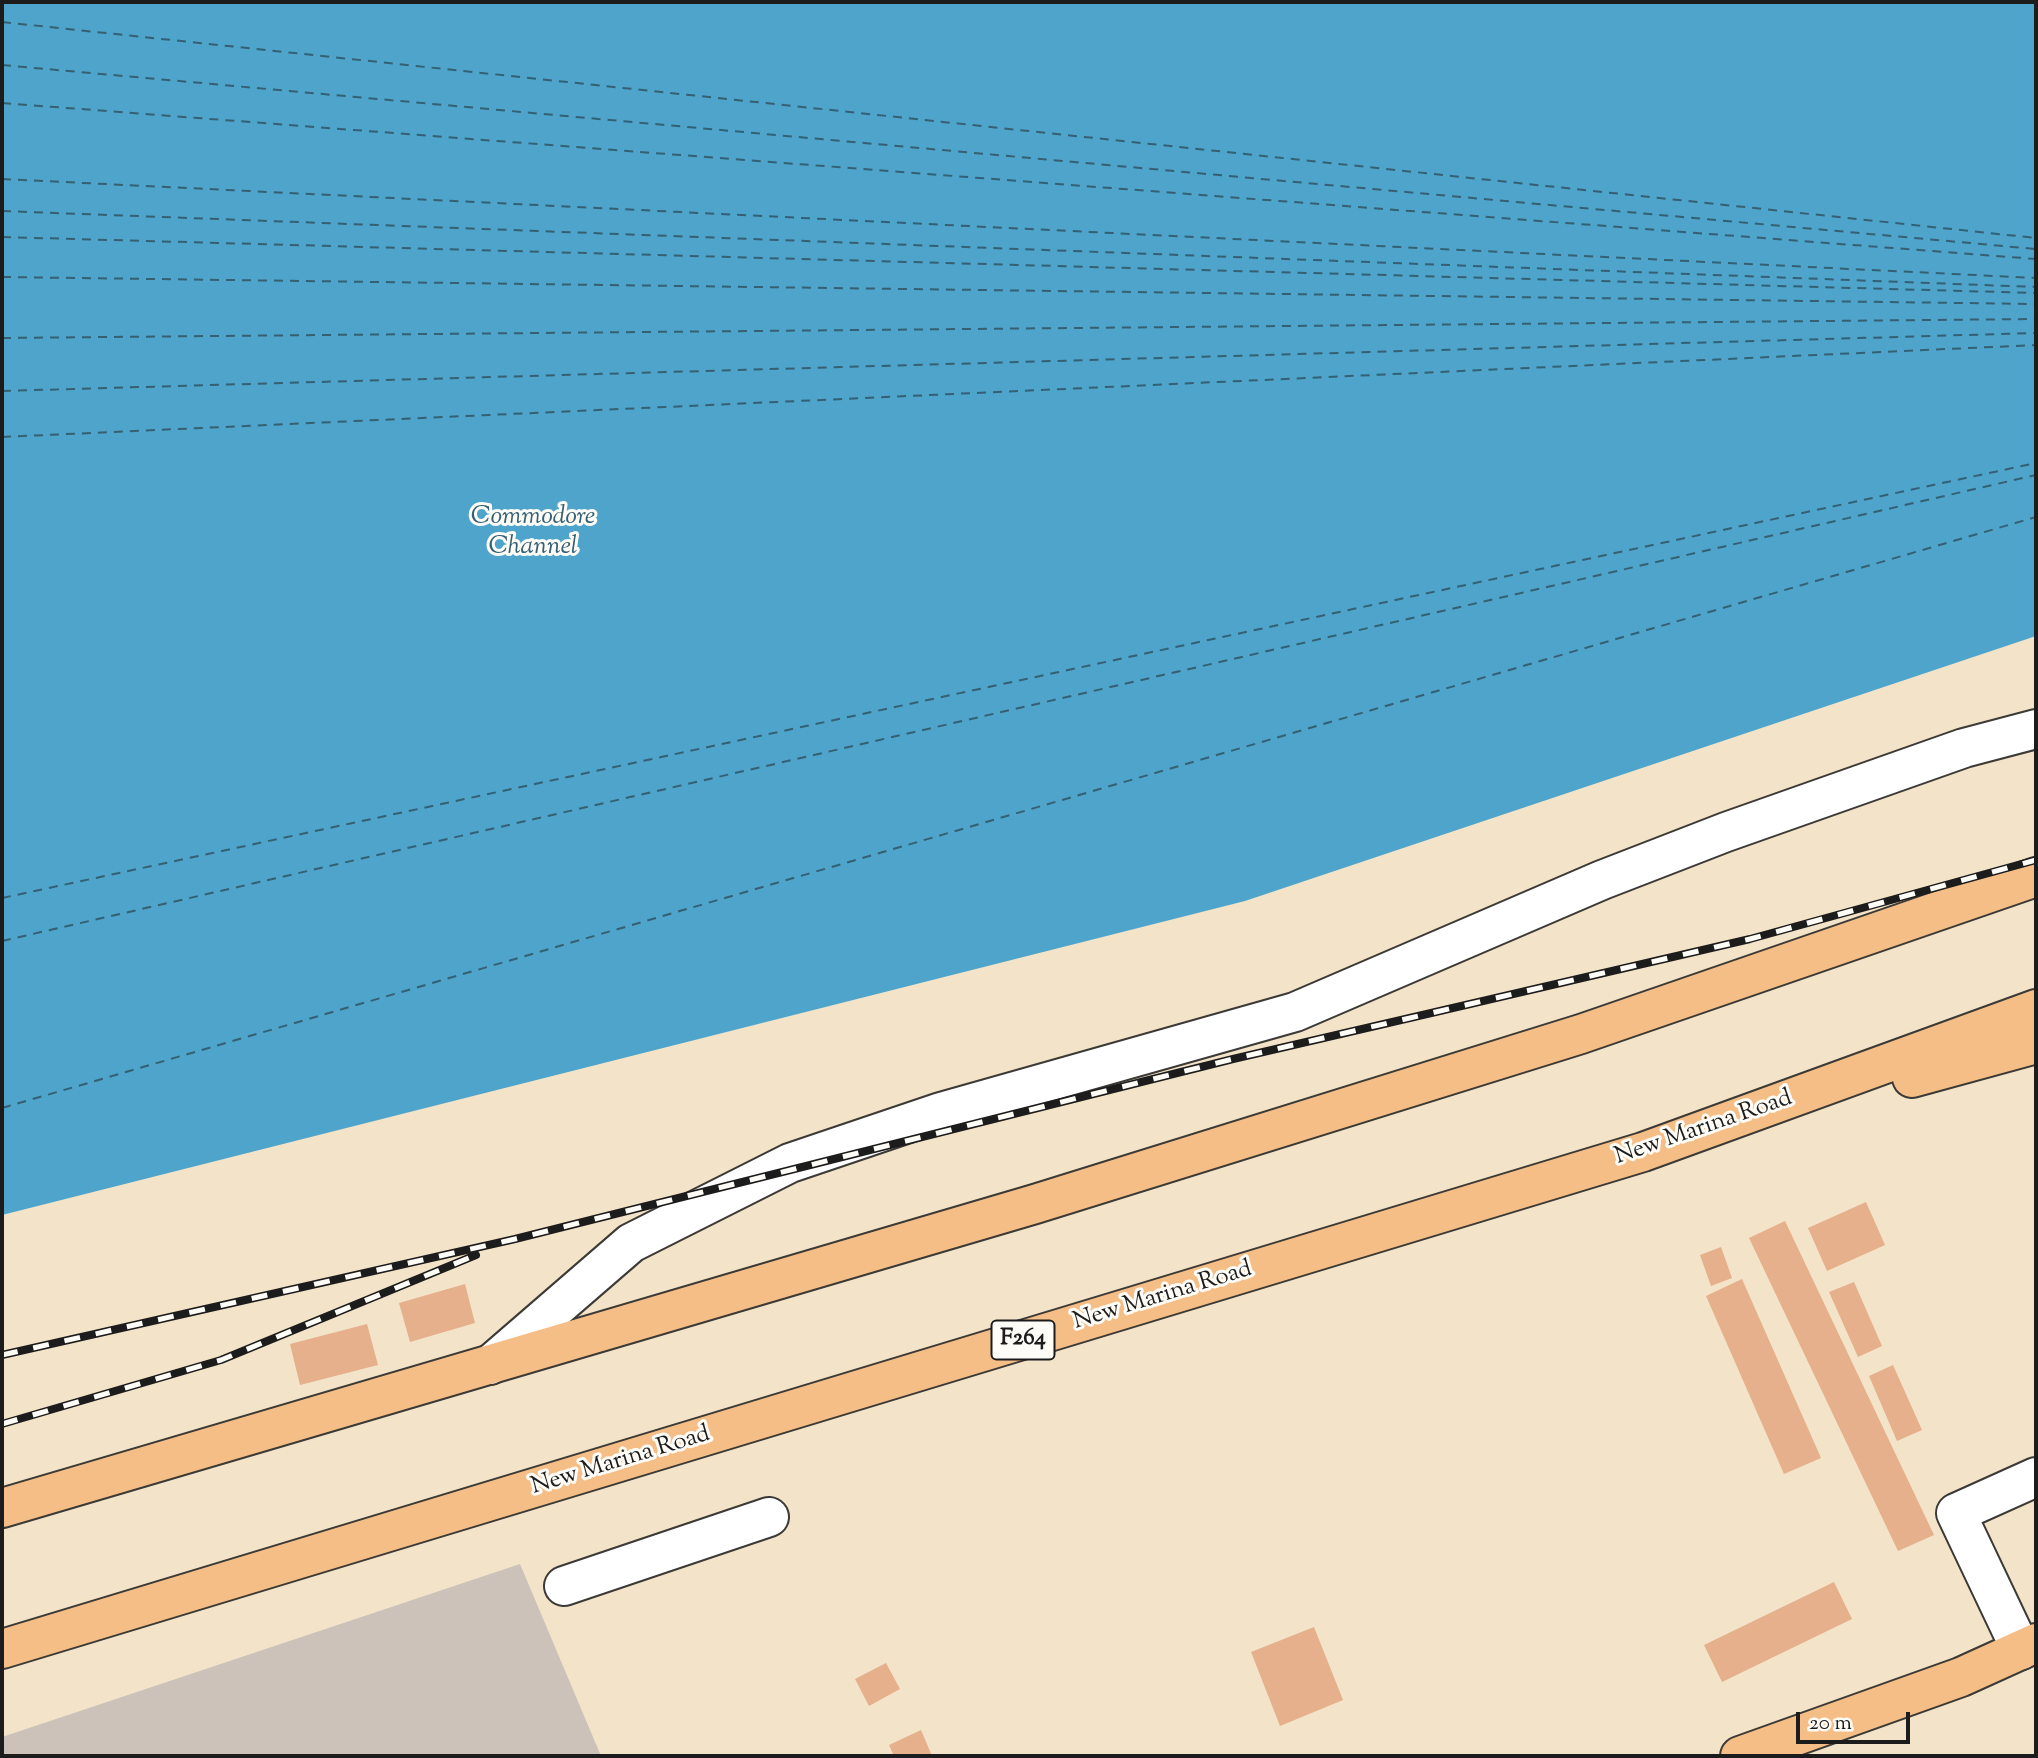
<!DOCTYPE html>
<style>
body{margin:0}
#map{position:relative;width:2038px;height:1758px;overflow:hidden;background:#f3e3c8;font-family:"Sorts Mill Goudy",serif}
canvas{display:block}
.frame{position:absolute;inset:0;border:4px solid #1c1c1c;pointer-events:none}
.scale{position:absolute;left:1796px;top:1712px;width:114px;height:32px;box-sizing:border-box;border:4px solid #1c1c1c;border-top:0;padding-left:9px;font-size:21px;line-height:24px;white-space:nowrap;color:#1c1c1c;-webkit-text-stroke:5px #fdfcf7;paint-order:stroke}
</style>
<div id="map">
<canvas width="2038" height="1758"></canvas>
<div class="frame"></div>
<div class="scale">20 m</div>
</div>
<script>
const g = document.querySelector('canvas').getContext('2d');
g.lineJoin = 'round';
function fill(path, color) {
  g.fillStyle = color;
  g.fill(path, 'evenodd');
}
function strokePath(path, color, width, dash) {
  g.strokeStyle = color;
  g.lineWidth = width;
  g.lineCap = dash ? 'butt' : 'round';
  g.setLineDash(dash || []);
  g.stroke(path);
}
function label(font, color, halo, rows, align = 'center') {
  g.font = font + ' "Sorts Mill Goudy",serif';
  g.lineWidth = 6;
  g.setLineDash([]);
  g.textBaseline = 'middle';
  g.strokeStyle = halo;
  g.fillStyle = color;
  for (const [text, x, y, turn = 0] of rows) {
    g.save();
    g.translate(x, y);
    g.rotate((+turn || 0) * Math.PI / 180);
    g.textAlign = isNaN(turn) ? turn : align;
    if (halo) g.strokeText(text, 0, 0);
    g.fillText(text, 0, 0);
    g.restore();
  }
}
const industrial = new Path2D(`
 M520 1564 601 1756H2V1737Z`);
const water = new Path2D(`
 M2 2H2036V636L1245 901 2 1215Z`);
const ferry = new Path2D(`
 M2 22 2036 238
 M2 65 2036 249
 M2 103 2036 259
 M2 179 2036 278
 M2 211 2036 287
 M2 237 2036 293
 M2 277 2036 304
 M2 338 2036 319
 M2 391 2036 333
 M2 437 2036 345
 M2 898 2036 463
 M2 941 2036 475
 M2 1108 2036 517`);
const building = new Path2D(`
 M1866 1202 1885 1245 1827 1271 1808 1228Z
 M1785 1221 1934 1535 1898 1551 1749 1238Z
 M1721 1247 1732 1278 1711 1286 1700 1255Z
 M1742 1279 1821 1458 1784 1474 1706 1296Z
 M1854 1282 1882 1346 1858 1357 1829 1292Z
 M465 1284 475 1323 410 1342 399 1303Z
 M367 1324 378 1365 300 1385 290 1344Z
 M1893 1365 1922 1430 1897 1441 1869 1376Z
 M1834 1582 1852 1619 1722 1682 1704 1645Z
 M1314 1627 1343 1700 1280 1726 1251 1652Z
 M886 1663 900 1689 869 1706 855 1679Z
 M921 1730 932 1756H894L889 1745Z`);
const minor = new Path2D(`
 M490 1365 631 1243 790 1163 941 1112 1295 1012 1602 880 1726 832 1964 748 2036 729
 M564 1586 769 1517
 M2021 1650 1956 1513 2036 1477`);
const major = new Path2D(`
 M1740 1756 1961 1677 2036 1643`);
const highway = new Path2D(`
 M1912 1078 2036 1044
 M2 1508 1035 1204 1581 1034 2036 877
 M2 1649 1643 1152 2036 1009`);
const rail = new Path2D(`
 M2 1355 515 1239 1233 1059 1750 939 2036 860
 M2 1424 221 1360 476 1255`);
const shields = [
 [1023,1340,63]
];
const shieldNames = [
 ["F264",1023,1340]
];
const streetNames = [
 ["New Marina Road",1704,1129,-19],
 ["New Marina Road",1163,1297,-17],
 ["New Marina Road",621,1462,-17]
];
const waterNames = [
 ["Commodore",533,519],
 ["Channel",533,549]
];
fill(industrial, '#ccc2b9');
fill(water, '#4ea4cb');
strokePath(ferry, '#356074', 2, [9, 7]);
fill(building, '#e5b08b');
strokePath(minor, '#3c3a36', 42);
strokePath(major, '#3c3a36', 42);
strokePath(highway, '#3c3a36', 42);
strokePath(minor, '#fff', 38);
strokePath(major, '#f6be87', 38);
strokePath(highway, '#f6be87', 38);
strokePath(rail, '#1c1c1c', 8);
strokePath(rail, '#fdfcf7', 5, [16]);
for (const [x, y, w] of shields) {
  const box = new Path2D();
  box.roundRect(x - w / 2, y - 19.5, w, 39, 5);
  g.fillStyle = '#fdfcf7';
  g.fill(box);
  strokePath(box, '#1c1c1c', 2);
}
label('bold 23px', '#1c1c1c', null, shieldNames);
label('24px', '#1c1c1c', '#fdfcf7', streetNames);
label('italic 26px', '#356074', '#fdfcf7', waterNames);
</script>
